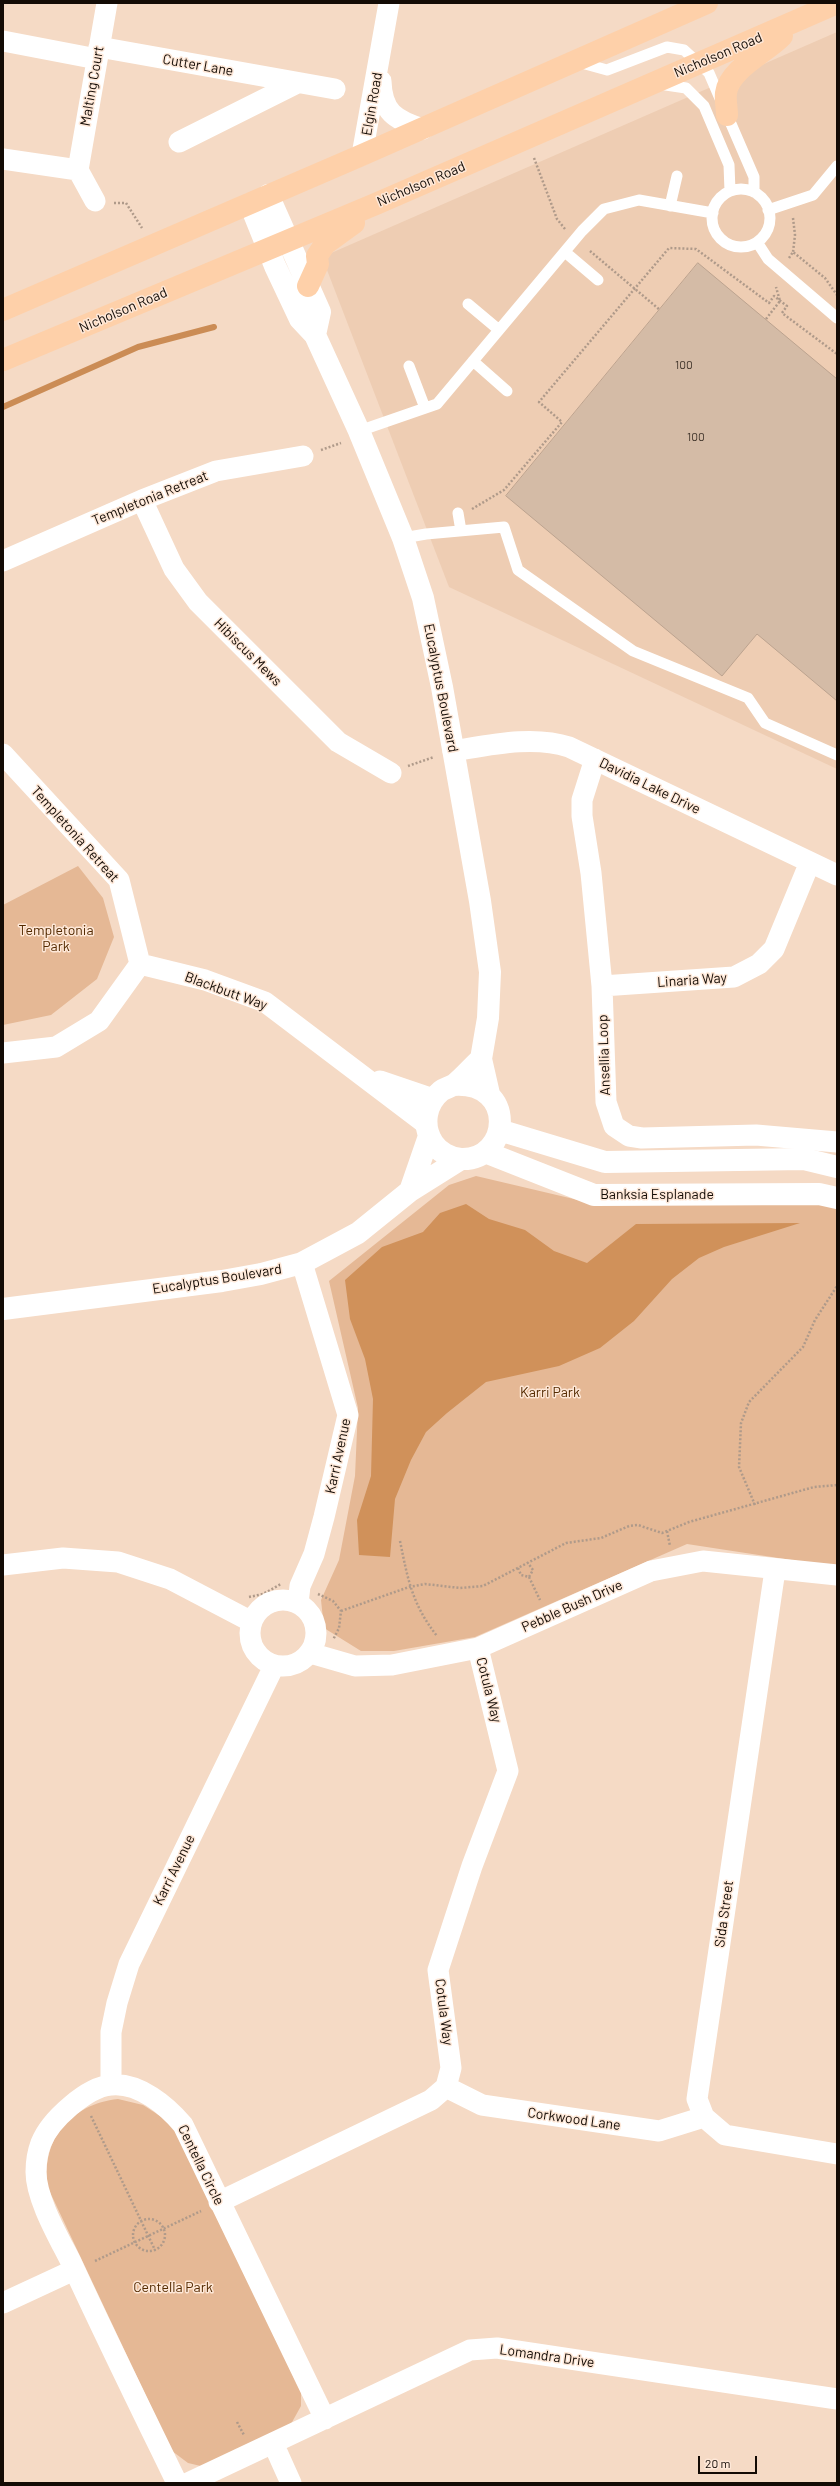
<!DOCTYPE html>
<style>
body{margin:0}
#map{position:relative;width:840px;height:2486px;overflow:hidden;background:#f5dac5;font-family:Barlow,sans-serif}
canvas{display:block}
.frame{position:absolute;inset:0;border:4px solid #130b05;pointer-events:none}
.scale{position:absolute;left:698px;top:2456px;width:59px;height:18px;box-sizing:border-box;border:2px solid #130b05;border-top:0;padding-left:5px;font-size:12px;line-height:14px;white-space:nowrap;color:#130b05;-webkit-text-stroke:3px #fee8d8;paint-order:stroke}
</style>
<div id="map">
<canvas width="840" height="2486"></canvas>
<div class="frame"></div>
<div class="scale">20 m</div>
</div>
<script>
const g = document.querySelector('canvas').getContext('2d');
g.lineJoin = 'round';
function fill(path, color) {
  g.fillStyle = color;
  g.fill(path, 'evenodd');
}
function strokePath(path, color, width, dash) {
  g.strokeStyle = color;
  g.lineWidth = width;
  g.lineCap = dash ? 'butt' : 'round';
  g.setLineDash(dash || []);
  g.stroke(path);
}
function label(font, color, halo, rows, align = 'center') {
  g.font = font + ' Barlow,sans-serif';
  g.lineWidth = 3;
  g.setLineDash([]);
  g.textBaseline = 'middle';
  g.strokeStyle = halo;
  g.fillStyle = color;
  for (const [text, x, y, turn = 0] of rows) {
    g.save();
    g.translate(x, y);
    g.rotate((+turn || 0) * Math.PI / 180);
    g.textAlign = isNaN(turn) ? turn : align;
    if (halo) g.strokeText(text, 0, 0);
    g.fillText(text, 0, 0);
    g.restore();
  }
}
const built = new Path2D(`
 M837 32V769L449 587 322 257Z`);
const green = new Path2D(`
 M78 866 103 898 114 937 97 979 51 1015 3 1025V905Z
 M476 1176 595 1204 801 1200 837 1206V1567L687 1544 475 1637 394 1651H361L324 1628 321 1600 339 1560 355 1476 358 1408 329 1281 449 1185Z
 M118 2099 143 2105 171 2123 301 2392V2406L291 2424 205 2467 188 2463 172 2451 48 2188C40 2140 71 2104 118 2099Z`);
const forest = new Path2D(`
 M466 1204 489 1219 525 1230 554 1251 587 1263 636 1224 800 1223 724 1247 699 1258 672 1279 634 1321 600 1348 559 1366 486 1382 447 1413 426 1432 411 1460 395 1499 390 1557 359 1555 357 1520 371 1476 373 1399 365 1359 350 1319 345 1280 382 1247 423 1232 440 1213Z`);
const stream = new Path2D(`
 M3 407 138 347 214 327`);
const building = new Path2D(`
 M698 263 837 379V701L757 634 722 676 506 496Z`);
const path = new Path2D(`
 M534 158 557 219 565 229
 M114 203H126L142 228
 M793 218 795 235 793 252
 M590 251 660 310
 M789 258 793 252 825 278 837 295
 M766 319 780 301 776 287
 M321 450 341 443
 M472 509 504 490 562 422 539 402 669 248 696 249 769 303 774 296 787 306 782 313 837 354
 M408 766 434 757
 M755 1505 739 1467 741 1423 749 1402 803 1347 815 1320 837 1286
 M667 1531 670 1546
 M400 1541C408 1580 412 1604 437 1636
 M518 1568 521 1575 529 1577 533 1570 528 1563
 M529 1577 540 1600
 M318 1594 333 1601 341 1611 339 1628 333 1640
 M249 1597 263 1594 281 1584
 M341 1611 409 1587 425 1584 460 1588 483 1586 566 1543 601 1538 629 1526 638 1525 662 1533 689 1522 814 1487 837 1485
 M91 2116 155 2250
 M133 2235a16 16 0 1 1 32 0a16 16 0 1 1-32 0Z
 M95 2261 201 2211
 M237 2422 244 2435`);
const lane = new Path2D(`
 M578 62 607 70 667 47 684 50 709 73 754 177V192
 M659 84 686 88 704 106 729 165 730 191
 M712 218a29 29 0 1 1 58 0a29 29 0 1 1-58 0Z
 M670 206 677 176
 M768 210 813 195 837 166
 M757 242 768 259 837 318
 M565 252 598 280
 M468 304 499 330
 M473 361 507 391
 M409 366 425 408
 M359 431 437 404 582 231 604 209 639 200 713 213
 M458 513 461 531
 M403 538 426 534 504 527 518 570 633 651 748 698 765 723 837 755`);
const street = new Path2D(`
 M3 41 97 59
 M99 47 335 89
 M381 81C382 112 395 120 423 129
 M179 142 297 83
 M362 155 389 3
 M3 159 78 170
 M95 201 78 170 107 3
 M142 500 174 569 198 602 338 742 391 773
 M3 561 142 500 216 471 303 456
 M453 751C490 745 533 735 569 747L837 875
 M3 754 119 880 140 964 99 1021 56 1047 3 1053
 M595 759 582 800V816L591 873 602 986 606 1102 614 1126 629 1136 642 1138 756 1135 837 1142
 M140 964 205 980 265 1002 426 1124
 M602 986 734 977 759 964 774 949 810 862
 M380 1081 433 1099
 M3 1565 63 1558 118 1562 170 1579 252 1622
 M775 1570 697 2099 704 2117 725 2135 837 2154
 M250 1633a33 33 0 1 1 66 0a33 33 0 1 1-66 0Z
 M298 1603 300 1586 314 1554 324 1517 348 1415 302 1263
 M310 1653 355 1666 392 1665 478 1648 651 1571 703 1561 837 1575
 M111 2085V2032L117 2003 129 1964 274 1666
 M446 2087 482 2105 659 2131 704 2117
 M219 2202 431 2100 446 2087 451 2068 438 1970 472 1866 508 1771 478 1648
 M3 2303 74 2270
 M273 2443 291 2483
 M177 2483C141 2409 105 2336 71 2262 59 2238 36 2199 36 2172 36 2163 38 2151 41 2143 50 2120 87 2087 111 2085 139 2082 167 2106 183 2125L325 2419
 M188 2483 470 2350 497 2348 837 2399`);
const secondary = new Path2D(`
 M268 195 320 312 315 335
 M250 204 275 266 300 319 315 335 359 431 403 538 423 598 442 687 480 901 490 972 488 1018 481 1059 489 1094
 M454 1085C517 1081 511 1161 461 1159 450 1158 439 1152 433 1143 422 1126 425 1104 441 1091 445 1088 451 1087 455 1084 464 1077 472 1067 481 1059
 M499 1130 605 1162 804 1159 837 1167
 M485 1152 594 1195 819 1194 837 1198
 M410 1191 429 1136
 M3 1309 222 1281 261 1274 302 1263 358 1233 410 1191 461 1159`);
const primary = new Path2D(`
 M727 115C727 108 725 100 726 93 729 69 767 52 782 36
 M308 286 318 264 317 256 325 244 354 223
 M3 310 362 155 707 3
 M3 360 378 203 837 3`);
const numberNames = [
 ["100",684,365],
 ["100",696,437]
];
const streetNames = [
 ["Nicholson Road",718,55,-23],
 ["Cutter Lane",198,65,10],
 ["Malting Court",92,86,-80],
 ["Elgin Road",372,104,-80],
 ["Nicholson Road",421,184,-23],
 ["Nicholson Road",123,310,-23],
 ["Templetonia Retreat",150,498,-22],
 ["Hibiscus Mews",248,652,45],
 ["Eucalyptus Boulevard",441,688,79],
 ["Davidia Lake Drive",650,786,26],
 ["Templetonia Retreat",75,834,48],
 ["Linaria Way",692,980,-4],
 ["Blackbutt Way",226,991,20],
 ["Ansellia Loop",604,1055,-92],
 ["Banksia Esplanade",657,1194],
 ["Eucalyptus Boulevard",217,1279,-9],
 ["Karri Avenue",338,1456,-78],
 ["Pebble Bush Drive",572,1606,-24],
 ["Cotula Way",489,1690,76],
 ["Karri Avenue",174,1870,-64],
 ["Sida Street",724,1914,-82],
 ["Cotula Way",444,2012,83],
 ["Corkwood Lane",574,2119,8],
 ["Centella Circle",201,2165,64],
 ["Lomandra Drive",547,2356,8]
];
const parkNames = [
 ["Templetonia",56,930],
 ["Park",56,946],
 ["Karri Park",550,1392],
 ["Centella Park",173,2287]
];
fill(built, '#eecdb3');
fill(green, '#e5b895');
fill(forest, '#d0915a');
strokePath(stream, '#cb8c55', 6);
fill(building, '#d4bba6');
strokePath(building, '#bca38f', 1);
strokePath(path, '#af9a8a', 2.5, [2, 2]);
strokePath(lane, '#fff', 11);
strokePath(street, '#fff', 21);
strokePath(secondary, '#fff', 22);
strokePath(primary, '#fed0a9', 22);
label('12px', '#43372d', null, numberNames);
label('14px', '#130b05', '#fee8d8', streetNames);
label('14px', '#542a00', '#fee8d8', parkNames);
</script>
